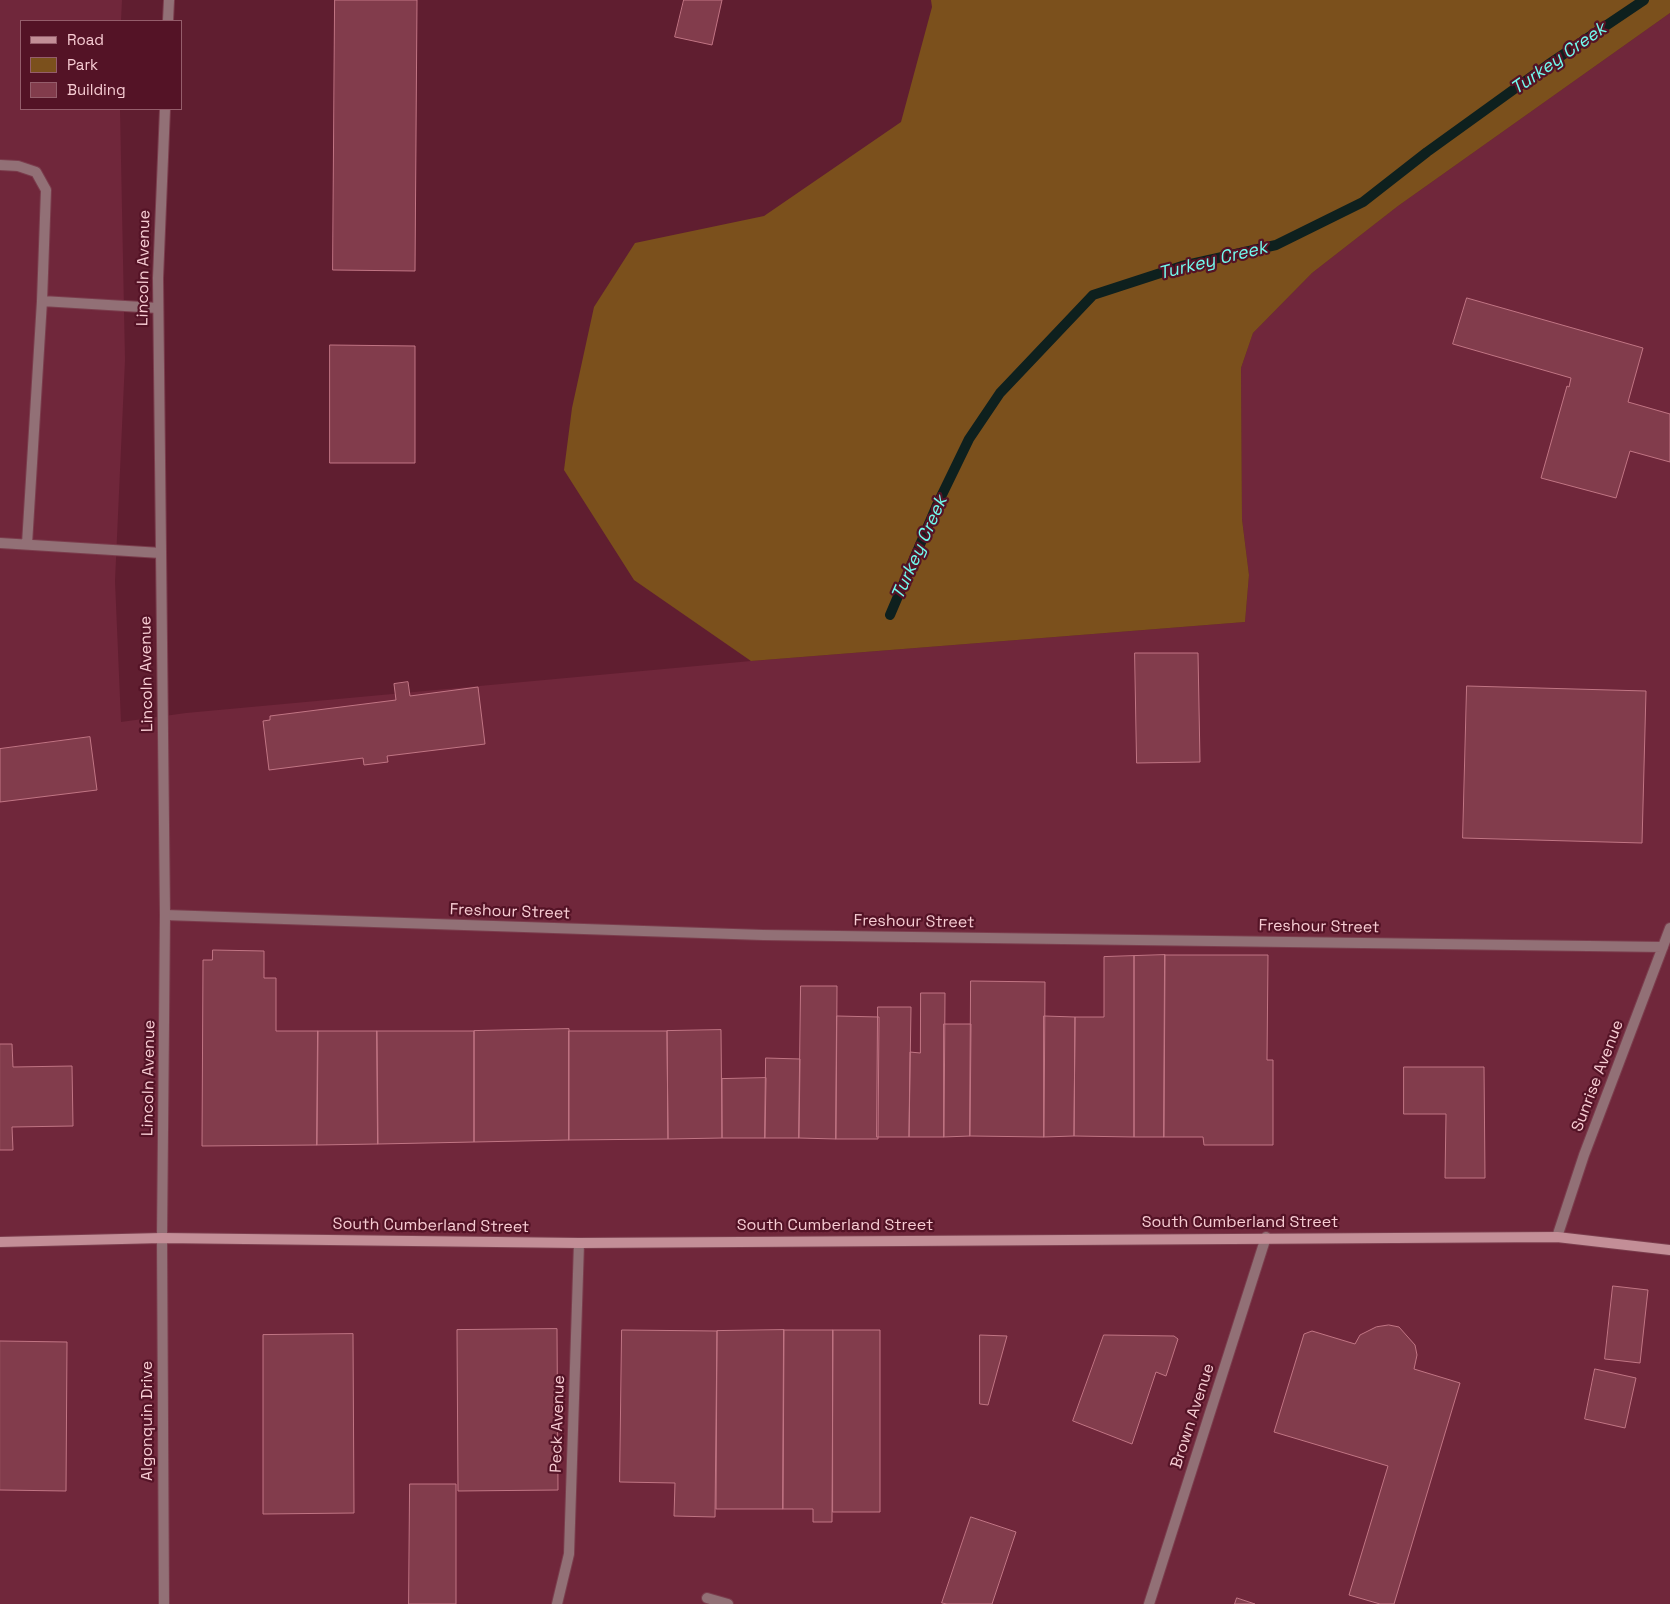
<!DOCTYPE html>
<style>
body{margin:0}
#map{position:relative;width:1670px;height:1604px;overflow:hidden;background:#601e30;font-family:"Space Grotesk",sans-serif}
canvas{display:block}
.legend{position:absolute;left:20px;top:20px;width:162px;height:90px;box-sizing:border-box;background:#541326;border:1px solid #955d6b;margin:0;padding:6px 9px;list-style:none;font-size:15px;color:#f7ccd3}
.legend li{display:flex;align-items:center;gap:10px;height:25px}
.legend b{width:25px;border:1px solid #955d6b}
</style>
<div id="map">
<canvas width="1670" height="1604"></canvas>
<ul class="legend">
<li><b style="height:6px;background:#c38e97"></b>Road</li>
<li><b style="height:14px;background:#7b501c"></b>Park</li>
<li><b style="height:14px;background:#823c4c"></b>Building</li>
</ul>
</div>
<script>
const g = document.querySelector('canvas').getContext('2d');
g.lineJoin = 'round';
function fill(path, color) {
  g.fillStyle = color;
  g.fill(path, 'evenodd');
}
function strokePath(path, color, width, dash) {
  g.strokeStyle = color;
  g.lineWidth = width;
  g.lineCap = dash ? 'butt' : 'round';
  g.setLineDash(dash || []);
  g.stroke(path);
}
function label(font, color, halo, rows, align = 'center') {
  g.font = font + ' "Space Grotesk",sans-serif';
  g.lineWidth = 4.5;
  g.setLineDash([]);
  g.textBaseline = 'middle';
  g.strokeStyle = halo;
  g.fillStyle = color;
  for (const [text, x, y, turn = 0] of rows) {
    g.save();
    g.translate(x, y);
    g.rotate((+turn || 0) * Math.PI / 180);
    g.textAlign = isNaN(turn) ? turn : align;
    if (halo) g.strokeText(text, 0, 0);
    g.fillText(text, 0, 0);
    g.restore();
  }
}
const built = new Path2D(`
 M0 0H122L121 21H21V109H120L125 360 115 581 121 722 186 713 751 661 1245 622 1249 575 1242 519 1241 368 1253 333 1312 273 1398 206 1670 13V1604H0Z`);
const green = new Path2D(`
 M931 0H1670V13L1398 206 1312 273 1253 333 1241 368 1242 519 1249 575 1245 622 751 661 634 580 564 470 572 408 594 307 635 243 764 216 901 122 932 7Z`);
const stream = new Path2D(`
 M890 615 937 505 969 439 1000 393 1093 295 1182 266 1276 245 1363 202 1427 152 1549 64 1644 0`);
const building = new Path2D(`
 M335 0H417L415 271 333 270Z
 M684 0H722L712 45 675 37Z
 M1467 298 1643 348 1628 402 1670 414V462L1630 451 1616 498 1541 478 1567 386 1569 387 1571 378 1453 344Z
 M330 345 415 346V463H330Z
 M1135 653H1198L1200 762 1137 763Z
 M408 682 410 696 478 687 485 744 387 756 388 762 364 765 363 758 269 770 263 721 270 720V716L396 700 394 684Z
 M1467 686 1646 691 1642 843 1463 838Z
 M90 737 97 790 0 802V749Z
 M213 950 264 951V978H276V1031H318L317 1145 202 1146 203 960H212Z
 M1165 955 1164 1137H1134V956Z
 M1165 955H1268L1267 1060H1273V1145H1204L1203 1137H1164Z
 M1134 956V1137L1074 1136 1075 1017H1104V957Z
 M971 981 1045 982 1044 1137 970 1136Z
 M801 986H837L836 1139 799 1138Z
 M921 993H945L944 1137H909L910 1052 920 1053Z
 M878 1007H911L909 1137H877Z
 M837 1016 879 1017 878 1139H836Z
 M1044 1016 1075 1017 1074 1136 1044 1137Z
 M944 1024H971L970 1136 944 1137Z
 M569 1029V1140L474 1142V1031Z
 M721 1030 722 1138 668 1139 667 1031Z
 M318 1031H377L378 1144 317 1145Z
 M377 1031H474V1142L378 1144Z
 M569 1031H667L668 1139 569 1140Z
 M0 1044H12L13 1067 72 1066 73 1126 12 1127 13 1150H0Z
 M766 1058 800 1059 799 1138H765Z
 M1404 1067H1484L1485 1178H1445L1446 1114H1404Z
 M766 1078 765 1138H722V1079Z
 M1613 1286 1648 1290 1640 1363 1605 1359Z
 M1389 1325 1399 1327 1415 1345 1417 1355 1414 1369 1460 1383 1394 1604H1380L1349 1595 1388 1466 1274 1432 1304 1334 1312 1331 1355 1344 1360 1335 1376 1327Z
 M557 1329 558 1490 458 1491 457 1330Z
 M622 1330 717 1331 715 1517 674 1516 675 1483 620 1482Z
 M784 1330 783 1509H716L717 1331Z
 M784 1330H833L832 1522H813V1509H783Z
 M833 1330H880V1512H833Z
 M353 1334 354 1513 263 1514V1335Z
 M980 1335 1007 1336 988 1405 980 1404Z
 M1104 1335 1174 1336 1178 1339 1166 1376 1156 1372 1132 1444 1073 1421Z
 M0 1341 67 1342 66 1491 0 1490Z
 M1595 1369 1636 1378 1625 1428 1585 1419Z
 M410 1484H456V1604H409Z
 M971 1517 1016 1532 992 1604H947L942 1603Z
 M1237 1598 1255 1604H1235Z`);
const service = new Path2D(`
 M0 165 18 166 36 172 46 190 42 301 158 308
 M0 543 161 553
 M27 544 42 301
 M707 1598 728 1604
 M557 1604 569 1554 579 1243`);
const minor = new Path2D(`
 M165 915 763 935 1663 947
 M1557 1237 1584 1155 1670 928
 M1149 1604 1266 1237`);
const tertiary = new Path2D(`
 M168 21 169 0
 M164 1604 162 1238 165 915 158 278 165 109`);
const secondary = new Path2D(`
 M0 1242 162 1238 579 1243 1557 1237 1670 1250`);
const streetNames = [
 ["Lincoln Avenue",144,268,-89],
 ["Lincoln Avenue",147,674,-91],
 ["Freshour Street",510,912,2],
 ["Freshour Street",914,922,1],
 ["Freshour Street",1319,927,1],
 ["Sunrise Avenue",1598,1076,-69],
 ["Lincoln Avenue",149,1078,-89],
 ["South Cumberland Street",1240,1223],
 ["South Cumberland Street",431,1226,1],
 ["South Cumberland Street",835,1226],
 ["Brown Avenue",1193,1416,-72],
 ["Algonquin Drive",148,1421,-90],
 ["Peck Avenue",558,1424,-88]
];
const waterNames = [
 ["Turkey Creek",1559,59,-35],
 ["Turkey Creek",1213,261,-14],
 ["Turkey Creek",920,548,-66]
];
fill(built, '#70273b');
fill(green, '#7b501c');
strokePath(stream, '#0e201e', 10);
fill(building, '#823c4c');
strokePath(building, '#c17584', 1);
strokePath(service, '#7b3d4d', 12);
strokePath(minor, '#7b3d4d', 12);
strokePath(tertiary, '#7b3d4d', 12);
strokePath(secondary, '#7b3d4d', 12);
strokePath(service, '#927076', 10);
strokePath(minor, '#927076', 10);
strokePath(tertiary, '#927076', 10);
strokePath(secondary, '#c38e97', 10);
label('16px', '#f7ccd3', '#541326', streetNames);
label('italic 18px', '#72faee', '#541326', waterNames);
</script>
